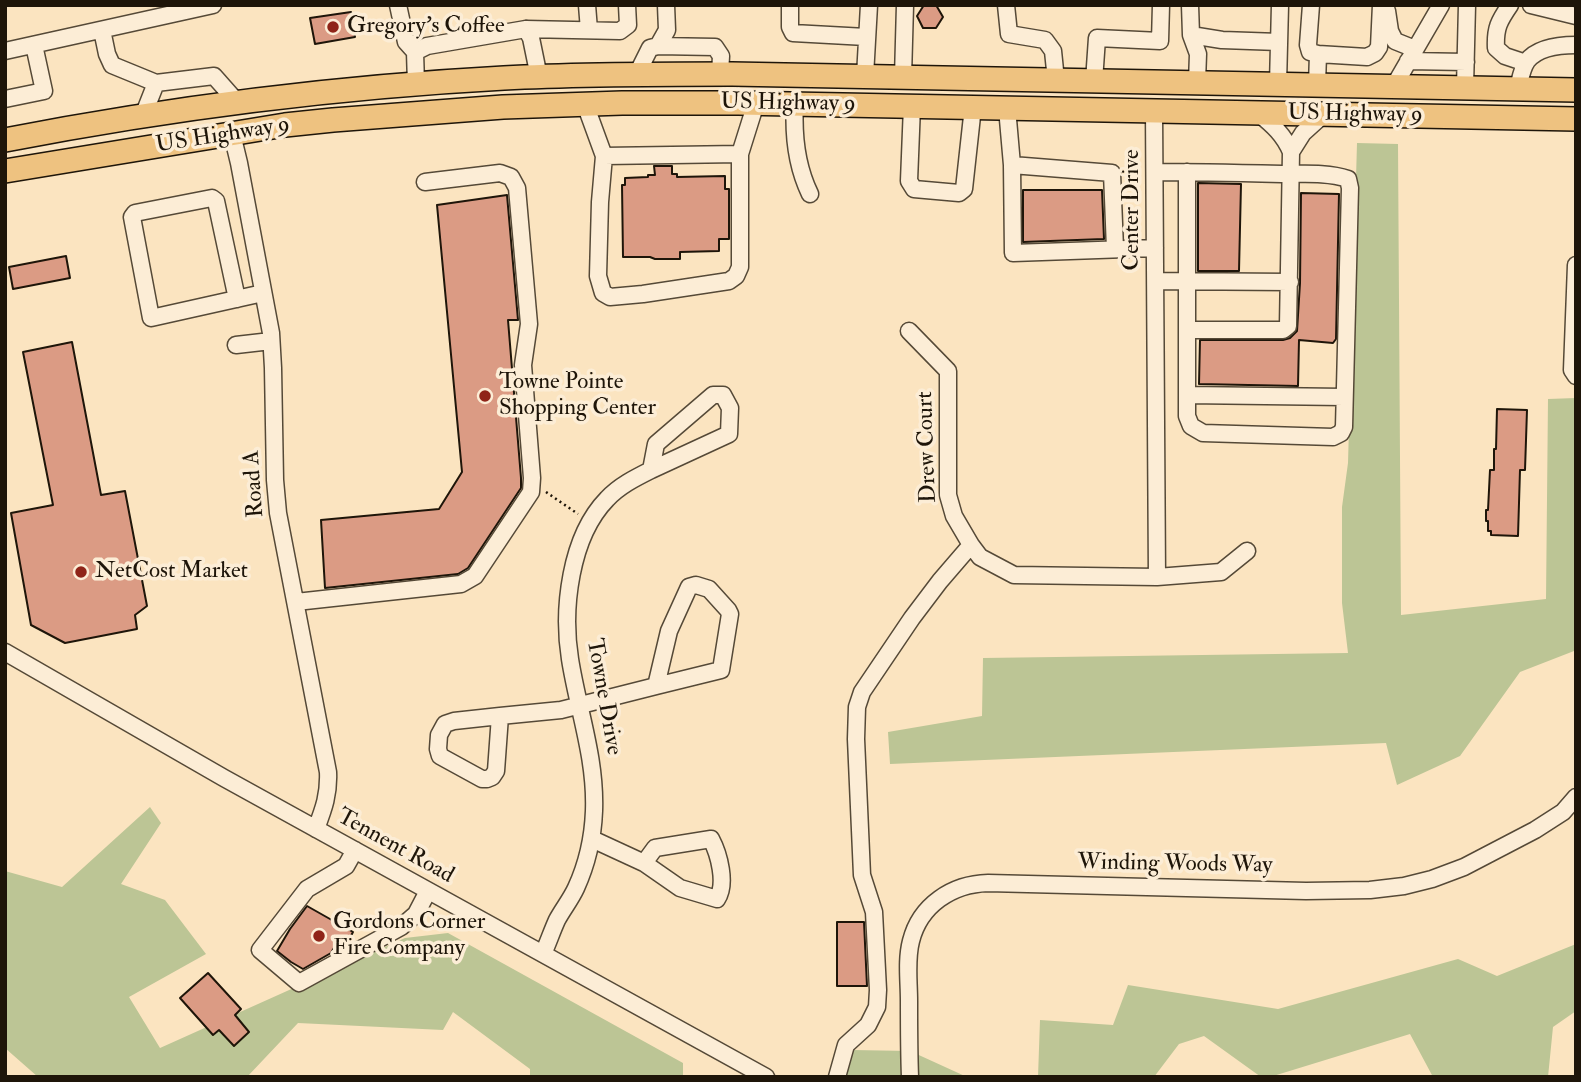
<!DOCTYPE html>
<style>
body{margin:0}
#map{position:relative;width:1581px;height:1082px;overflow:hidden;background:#fbe4c0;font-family:"IM FELL Double Pica",serif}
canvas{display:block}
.frame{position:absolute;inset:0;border:7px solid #1e1509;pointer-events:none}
</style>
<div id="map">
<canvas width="1581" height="1082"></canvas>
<div class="frame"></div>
</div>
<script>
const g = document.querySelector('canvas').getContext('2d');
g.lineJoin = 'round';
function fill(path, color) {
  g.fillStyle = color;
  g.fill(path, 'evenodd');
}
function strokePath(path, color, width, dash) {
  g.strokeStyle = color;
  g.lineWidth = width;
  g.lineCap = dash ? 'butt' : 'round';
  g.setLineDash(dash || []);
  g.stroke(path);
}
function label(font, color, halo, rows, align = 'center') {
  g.font = font + ' "IM FELL Double Pica",serif';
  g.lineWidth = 7;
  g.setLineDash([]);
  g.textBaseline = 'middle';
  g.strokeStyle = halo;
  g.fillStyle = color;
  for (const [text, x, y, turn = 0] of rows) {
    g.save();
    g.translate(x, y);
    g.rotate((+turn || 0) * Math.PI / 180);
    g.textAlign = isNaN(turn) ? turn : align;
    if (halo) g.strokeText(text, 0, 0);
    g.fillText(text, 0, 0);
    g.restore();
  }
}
const green = new Path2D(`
 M1357 143 1398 144 1401 615 1546 599 1548 399 1576 398V624L1574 651 1520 672 1460 756 1397 785 1386 743 890 764 888 732 982 716 983 658 1348 653 1342 603V507L1348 463Z
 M150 807 161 823 121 884 165 900 206 954 129 997 160 1048 405 938 448 933 683 1063V1077H530V1069L453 1012 443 1030 298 1023 247 1077H38L5 1048V871L62 887Z
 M1576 944V1011L1553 1027 1548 1077H1433L1410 1034 1270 1077H1261L1204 1036 1179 1044 1154 1077H1038L1040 1020 1113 1025 1128 985 1278 1009 1458 959 1497 976Z
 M852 1050 910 1051 967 1077H842Z`);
const building = new Path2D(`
 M924 5H936L943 17 936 28H923L917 16Z
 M351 12 355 37 315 44 310 18Z
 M654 166H672V174H677V177L725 176V189H729V239H719V251L680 252V259H655L650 257H623L622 185H625V178L648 177V175H655Z
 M1198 183 1241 184 1239 271H1198Z
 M1023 190H1102L1104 239 1023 242Z
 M1301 193 1339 194 1336 339 1333 343 1299 340 1298 386 1199 384 1200 340H1283L1290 338 1297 331 1300 283Z
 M507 195 518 320H508L521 478V488L468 568 458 574 325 588 321 520 439 509 462 472 437 205Z
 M66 256 70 278 13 289 9 267Z
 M72 342 101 495 125 491 147 606 135 615 137 629 65 643 31 625 11 513 53 505 23 352Z
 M1497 409 1527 410 1525 470H1520L1518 536 1491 535V531H1488V521H1486V510H1488L1490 470H1494V449H1496Z
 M307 906 353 932 347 943 339 939 331 953 303 969 291 962 277 951 290 929Z
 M837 922H864L867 986H837Z
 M208 973 241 1009 235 1015 249 1032 234 1046 219 1030 213 1035 180 998Z`);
const path = new Path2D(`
 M546 492 578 514`);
const minor = new Path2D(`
 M398 5 406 42 415 52 416 84
 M587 5 589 30
 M790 5V27L793 33 866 37
 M1006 5 1009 34 1045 40 1053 51 1056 80
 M1190 5 1191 35 1198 54 1197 82
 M1311 5 1308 45 1310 52 1318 54
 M1510 5C1499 21 1495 28 1496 48L1505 56 1526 63
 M1531 5 1576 16
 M1387 11 1390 31 1395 41 1415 49
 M526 29 531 38 539 77
 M102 30 107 54 112 65 156 83 214 76 237 102
 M1191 35 1222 40 1279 42
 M658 46 667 30 666 5
 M5 51 213 5
 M415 52 427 46 526 29 620 31 628 25 627 5
 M1408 61 1466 62
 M637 74 650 48 658 46 715 47 721 56 720 74
 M865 76 869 5
 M903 77 905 5
 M1094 81 1097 38 1160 41 1161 5
 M1278 84 1280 5
 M1317 85 1318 54 1367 57 1375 53 1379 47 1381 5
 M1394 86 1441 5
 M1465 87 1467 5
 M1518 88C1520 80 1522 68 1527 61 1538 47 1559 45 1576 45
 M5 99 44 91 34 45
 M585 104 604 156 600 202 598 276 603 293 610 297 643 294 729 281 736 276 740 267V154L756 103
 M795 104C793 136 796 165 810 194
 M912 106 909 181 914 189 959 193 964 189 973 107
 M1007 108 1012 165 1112 173 1115 249
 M1154 111 1157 577
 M143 116 156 83
 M232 134 239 163 271 333 273 368 275 480 278 513 328 772C329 794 324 808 316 829
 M1291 152 1303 133 1324 114
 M604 156 740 154
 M1012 165 1013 253 1155 248
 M1155 172C1197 172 1240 173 1282 174 1303 174 1328 172 1348 179L1350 188 1344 427 1341 433 1333 437 1203 433 1191 426 1187 416V172
 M1576 265 1572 370 1576 376
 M1156 281 1290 282
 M237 299 216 201 212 198 135 213 132 217 151 318 263 293
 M1187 330H1283L1288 326 1291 152C1284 135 1273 125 1258 113
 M909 331 948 371V495L954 516 971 545 980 557 1014 575 1157 577 1221 572 1247 551
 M236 345 271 341
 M713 395H723L730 408 729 434 651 470 656 444Z
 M1187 395 1344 397
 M696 585 709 589 728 610 730 614 721 670 656 686 669 631 689 587Z
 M296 602 461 584 475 576 531 492 532 478 523 365 529 324 517 188 511 177 500 173 425 182
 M5 652 224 778 766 1077
 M500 716 496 771 492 777 487 779H482L440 756 438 749 439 735 445 724 454 721Z
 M500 716 561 710 656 686
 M592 839 644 863
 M711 839C719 854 727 884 717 899L680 888 644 863 655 848Z
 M355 850 346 866 307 889 260 950 299 983 401 927 416 914 428 891
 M543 954C548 943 552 931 557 920 563 909 571 899 576 888 587 864 593 837 594 811 596 758 578 710 570 659 562 609 570 537 607 499 619 486 635 478 651 470
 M837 1077 846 1045 868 1025 877 1007 878 990 874 912 862 875 856 739 857 707 862 692 912 618 940 581 971 545
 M910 1077C909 1051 909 1026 909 1001 909 981 906 960 911 941 920 905 952 884 988 883L1306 891 1370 890 1404 886 1432 879 1464 867 1535 830 1563 812 1576 797`);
const highway = new Path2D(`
 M5 140C170 108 336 87 504 78 580 74 656 74 732 74L1576 90
 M5 171 285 125 333 120 503 107 622 103H738L1576 119`);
const markers = [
 [333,27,7,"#8f2418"],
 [485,396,7,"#8f2418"],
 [81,572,7,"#8f2418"],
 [319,936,7,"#8f2418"]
];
const poiNames = [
 ["Gregory's Coffee",347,27],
 ["Towne Pointe",499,383],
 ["Shopping Center",499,409],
 ["NetCost Market",95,572],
 ["Gordons Corner",333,923],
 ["Fire Company",333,949]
];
const streetNames = [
 ["US Highway 9",788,104,1],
 ["US Highway 9",1355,115,1],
 ["US Highway 9",223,136,-9],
 ["Center Drive",1133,210,-90],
 ["Drew Court",928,447,-92],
 ["Road A",255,484,-94],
 ["Towne Drive",603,697,80],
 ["Tennent Road",395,847,29],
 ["Winding Woods Way",1175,865,1]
];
fill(green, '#bcc595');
fill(building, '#db9b84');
strokePath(building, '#1e1509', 2);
strokePath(minor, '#554937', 19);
strokePath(highway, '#1e1509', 26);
strokePath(path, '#1e1509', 2.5, [2, 3.5]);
strokePath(minor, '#fcedd6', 16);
strokePath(highway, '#eec280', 23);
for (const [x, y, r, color] of markers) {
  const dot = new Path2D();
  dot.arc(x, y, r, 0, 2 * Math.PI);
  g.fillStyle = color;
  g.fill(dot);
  strokePath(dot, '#fcedd6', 2.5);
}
label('23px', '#1e1509', '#fcedd6', poiNames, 'left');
label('23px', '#1e1509', '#fcedd6', streetNames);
</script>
